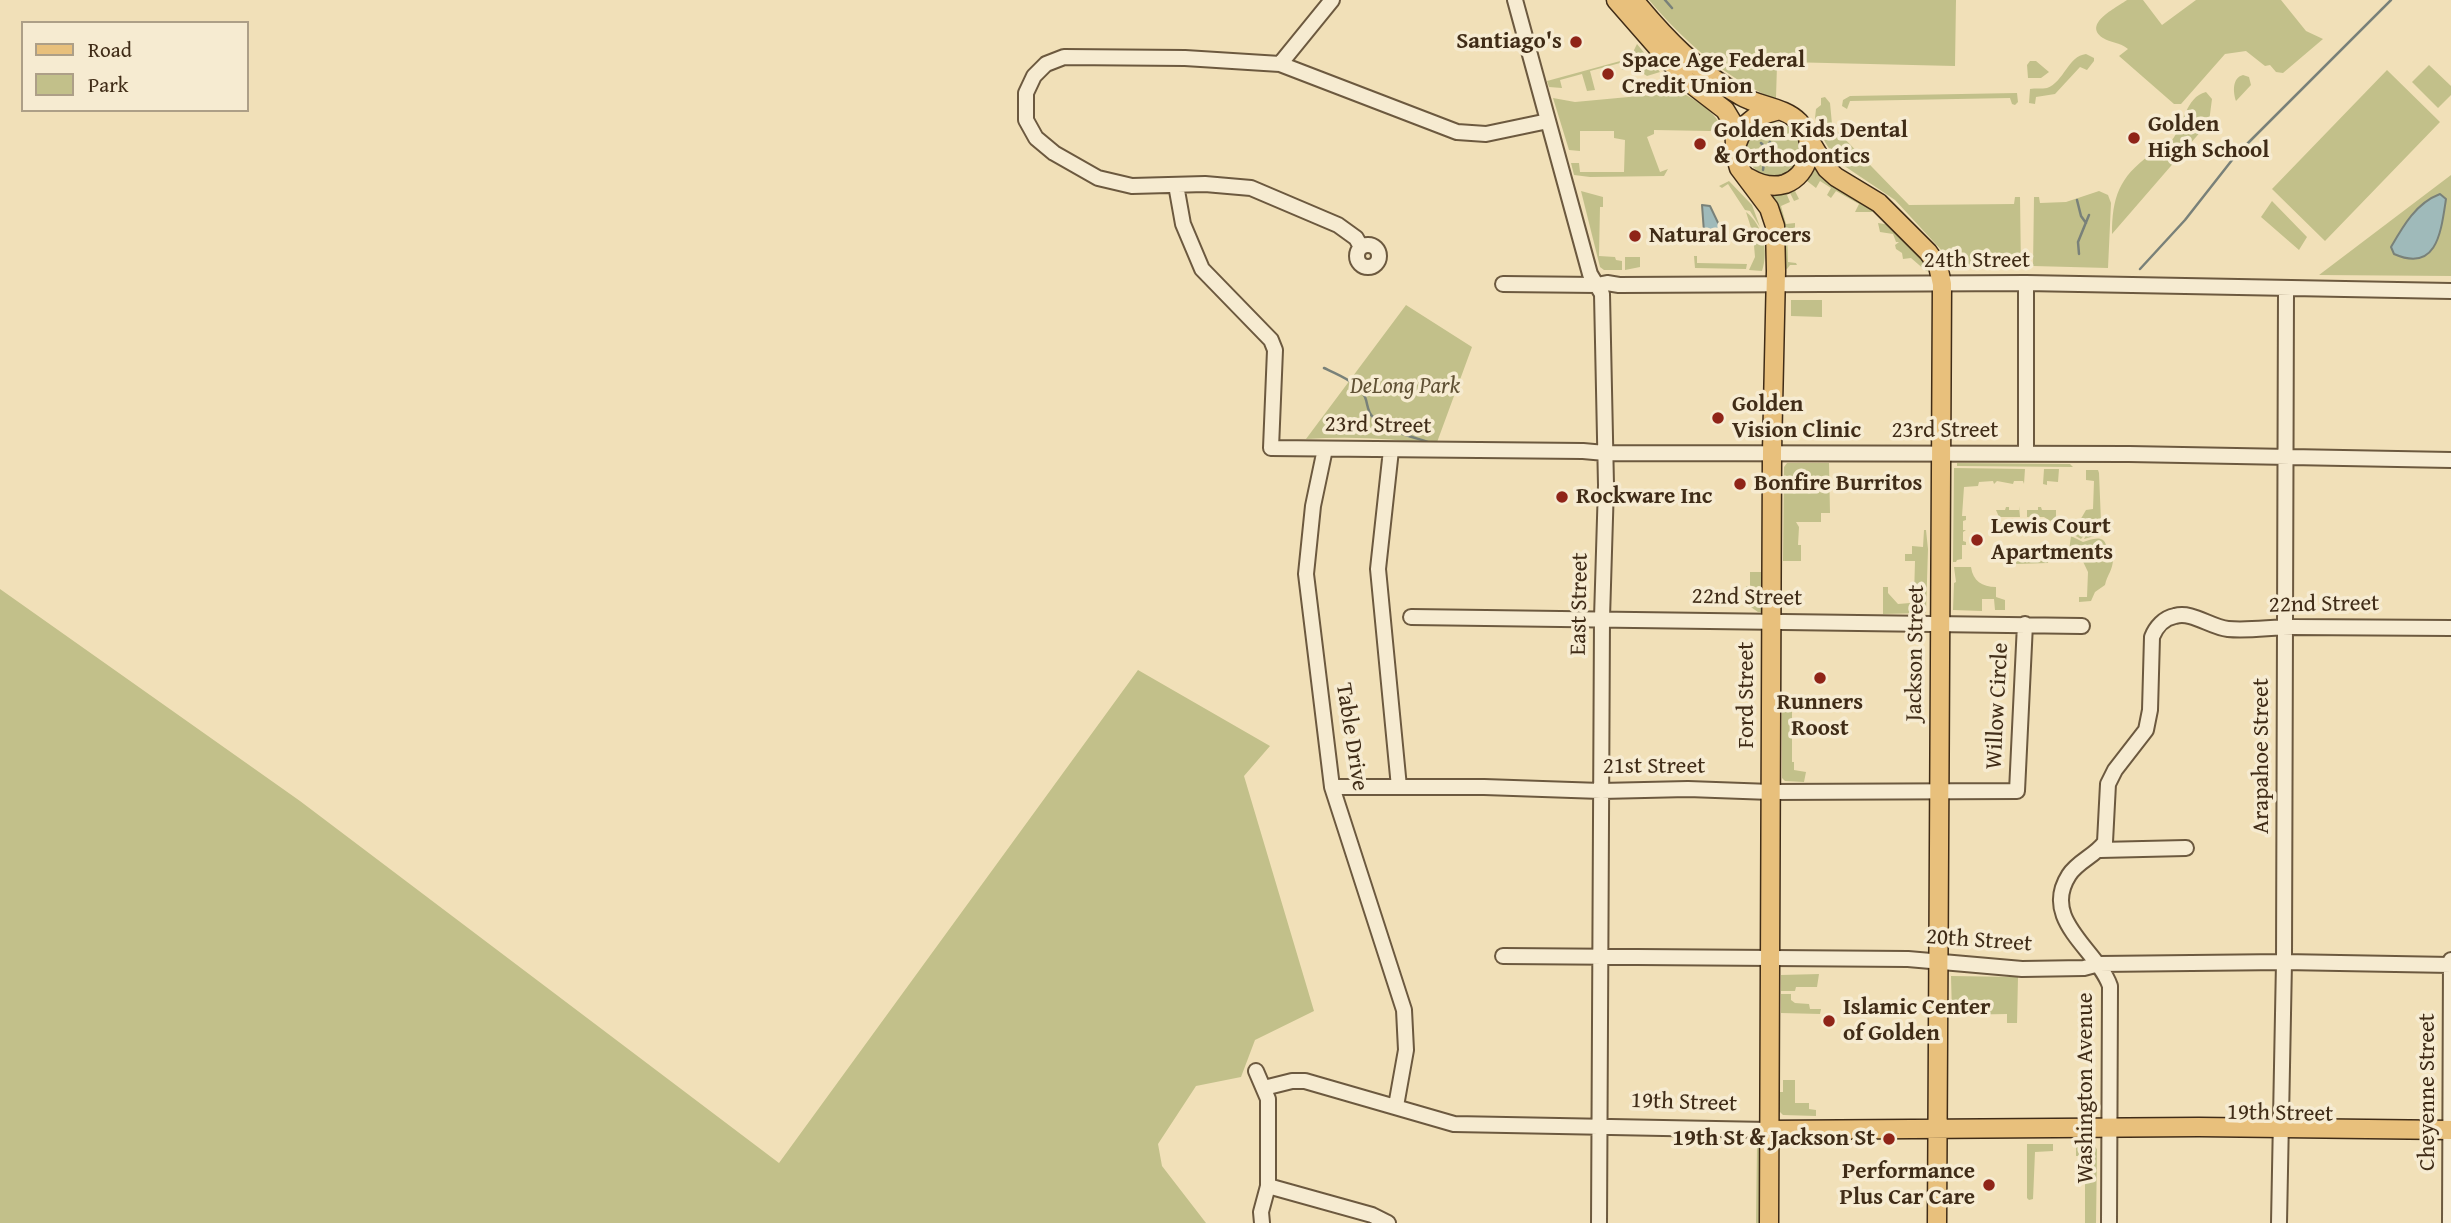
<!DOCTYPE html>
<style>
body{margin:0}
#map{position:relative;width:2451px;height:1223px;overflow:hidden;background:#f1e0b8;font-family:"Gentium Book Plus",serif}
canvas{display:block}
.legend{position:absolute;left:21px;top:21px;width:228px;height:91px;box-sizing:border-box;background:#f6ebd1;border:2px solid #ad9f87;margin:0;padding:9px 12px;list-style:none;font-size:21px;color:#402c17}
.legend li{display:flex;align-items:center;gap:14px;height:35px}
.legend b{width:35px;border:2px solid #ad9f87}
</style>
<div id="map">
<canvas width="2451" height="1223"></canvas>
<ul class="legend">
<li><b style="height:9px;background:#e8c07c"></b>Road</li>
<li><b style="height:19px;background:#c2c08a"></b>Park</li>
</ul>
</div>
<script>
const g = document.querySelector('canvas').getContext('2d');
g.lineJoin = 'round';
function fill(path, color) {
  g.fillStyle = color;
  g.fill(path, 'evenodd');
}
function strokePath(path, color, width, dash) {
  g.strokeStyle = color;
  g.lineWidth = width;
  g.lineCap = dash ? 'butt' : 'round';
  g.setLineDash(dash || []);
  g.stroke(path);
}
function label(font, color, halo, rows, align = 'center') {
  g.font = font + ' "Gentium Book Plus",serif';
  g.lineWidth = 7;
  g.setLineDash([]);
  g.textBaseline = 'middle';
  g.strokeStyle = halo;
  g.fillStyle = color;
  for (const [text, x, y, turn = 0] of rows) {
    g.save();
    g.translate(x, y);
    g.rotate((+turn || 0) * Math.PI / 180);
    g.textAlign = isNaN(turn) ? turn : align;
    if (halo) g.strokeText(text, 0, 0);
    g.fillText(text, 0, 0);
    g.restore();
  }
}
const green = new Path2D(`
 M1649 0H1956L1955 66 1785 62 1777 65 1776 98 1770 97C1722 75 1683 40 1649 0Z
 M2127 0H2143L2162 25 2196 0H2281L2306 31 2323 39 2283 73 2276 72 2270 65 2265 66 2246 51 2225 54 2181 104H2174L2119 56 2128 49C2120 42 2110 43 2103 38 2082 24 2116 8 2127 0Z
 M1637 44 1660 72 1647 76 1644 74 1639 60 1623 63 1624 70H1622L1620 63 1590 71 1595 90 1587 91 1582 74 1560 80 1562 88 1549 87 1547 81 1635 57 1634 50Z
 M2086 54 2094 58V61L2087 70 2080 67 2055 94 2036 97 2035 104 2029 103 2030 89C2035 88 2042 89 2047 88 2064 82 2068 56 2086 54Z
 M2030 61H2036L2049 72 2041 78H2028L2027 65Z
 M2429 65 2451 86V95L2438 108 2412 82Z
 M2387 70 2440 122 2325 241 2272 189Z
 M2243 75 2249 77 2251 85 2236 101C2233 92 2232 78 2243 75Z
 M1669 83 1670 86C1686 95 1716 109 1721 128L1710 131 1654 130V134L1647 137 1660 172 1668 169 1664 176 1590 177 1574 175 1571 163H1579L1580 172H1624L1625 140 1614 138V131H1580V151L1569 150 1553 98 1575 102 1650 95 1654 87Z
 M2206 92 2212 99 2209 122 2112 234C2112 198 2119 177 2150 155 2157 150 2166 147 2172 140 2184 126 2185 97 2206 92Z
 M2017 93 2018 102 2015 105 2012 104 2010 98 1850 101 1847 109 1842 106 1843 100 1850 96Z
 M1825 97 1830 103 1832 124 1837 131 1909 205 2014 204 2015 197H2020L2021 268 1957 267 1895 200 1837 161 1825 142 1815 118 1816 109 1821 105V98Z
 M1746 149a27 27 0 1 1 54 0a27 27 0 1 1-54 0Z
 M1813 167 1875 209 1872 212H1855L1859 204 1836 191 1831 198 1827 195 1831 188 1820 181 1816 188 1807 181 1795 191 1799 199 1794 201 1790 193 1787 195 1790 202 1781 206 1786 224 1795 223V228H1787L1788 262 1796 263 1797 265H1790L1787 269 1781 267 1769 196Z
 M2451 175V276L2319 275Z
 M1729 181 1752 205 1760 227 1750 211 1745 210 1728 184 1722 188 1719 186Z
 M1581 191 1603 197V207H1600L1599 256 1615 257 1616 260 1622 261V270H1604L1600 267Z
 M2099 191 2108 195 2111 203 2108 268 2033 266 2034 197H2039L2040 203 2066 202Z
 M2272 201 2307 237 2299 250 2261 217Z
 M1746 212C1763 225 1769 251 1762 271L1749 270 1755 257 1753 234Z
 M1878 223 1891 225 1927 262 1933 272 1926 271 1911 258 1903 259 1902 253 1896 249 1895 245 1899 242H1896L1893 234 1880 232Z
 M1694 256H1697V263L1747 264 1746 269 1695 268Z
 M1625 257H1640V267L1625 270Z
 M1791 300H1822V317L1791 316Z
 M1406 305 1472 347 1436 445C1393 438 1349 436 1306 439Z
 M1787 463H1829L1830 513H1821V522H1796L1799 527 1798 545H1801V561H1783L1784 467Z
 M1957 463 2070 464 2073 467 1957 466Z
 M1954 468 2025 469 2024 484 2023 481H2014L2013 484 1997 481 1994 484 1993 481 1979 482 1978 486 1964 487 1962 516H1966V520L1963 521V530H1966L1963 532V541L1966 542V545H1962V559L1957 560 1956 562H1953Z
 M2044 469H2059L2058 482 2047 481V485L2043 484Z
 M2086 470H2098L2099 473 2101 522 2098 535 2084 539 2087 534 2086 533 2081 539 2072 534 2086 510 2093 509 2094 481 2086 480Z
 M2019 506 2020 517H1999L1996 510H2005L2006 507H2009V510H2019Z
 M2038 507H2041L2042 510H2056V518L2050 521 2044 517H2027V510H2038Z
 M1924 530H1926L1928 549 1926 613 1883 614V587H1888V593L1898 604 1910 603 1914 597 1915 561H1905V554H1912V546L1923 547Z
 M2071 536 2083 542C2090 540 2103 534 2106 545 2106 548 2105 552 2106 555L2113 559C2113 570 2107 575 2105 585L2095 592 2091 601 2079 602V597H2087L2088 572 2076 547 2069 551Z
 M2045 544 2054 549 2046 554 2048 563 2016 564V560H2030Z
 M1954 567H1971C1973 581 1982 587 1996 587V597L2005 600V610H1995L1994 599H1982V611L1953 610 1954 583 1956 582Z
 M1750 572H1763V609L1761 612H1758L1745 603 1746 586H1750Z
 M0 589 300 801 779 1163 1138 670 1270 746 1244 776 1314 1011 1255 1040 1241 1077 1196 1086 1158 1144 1162 1166 1206 1223H0Z
 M1782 706 1792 707V762H1794V770L1806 772 1804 782 1785 781 1782 778Z
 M1819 974 1817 987H1796L1795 991H1781V975Z
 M1951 976 2018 977 2017 1023H2007V1014L1952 1015Z
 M1781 994H1791V1000L1795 1003 1809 1004 1810 1009H1821L1820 1014 1781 1013Z
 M1783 1080H1795V1103H1809V1109L1816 1110V1116L1783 1115 1779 1111 1780 1092H1783Z
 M1761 1143 1760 1223H1756L1757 1144Z
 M2027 1144H2053V1151L2035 1152 2033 1199 2029 1200 2027 1198Z
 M2076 1144H2092L2097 1149 2096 1223H2085V1156H2076Z`);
const water = new Path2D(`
 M2440 194 2446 199C2441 232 2437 273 2394 254L2391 247C2403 226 2416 203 2440 194Z
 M1702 205 1710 206 1721 229 1719 234 1704 232Z`);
const stream = new Path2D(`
 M1665 0 1672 8
 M1761 143 1766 148
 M1763 170 1766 148 1770 142
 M2077 200 2081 216 2086 223
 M2079 254 2078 242 2089 215
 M2140 269 2185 220 2236 155 2391 0
 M1324 368C1339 375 1357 382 1365 397 1368 404 1367 412 1373 417 1386 432 1415 437 1434 444`);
const minor = new Path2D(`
 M1515 0 1590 274 1602 294 1606 485 1602 618 1599 1223
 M1280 64 1332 0
 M1176 185 1183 224 1202 269 1271 340 1275 350 1271 448 1583 451 1605 453 2129 454 2451 460
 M1357 256a11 11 0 1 1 22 0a11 11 0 1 1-22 0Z
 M1361 247 1356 238 1338 225 1251 188 1205 184 1132 186 1098 178 1054 153 1036 138 1026 120V93L1034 76 1046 64 1064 57 1185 58 1280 64 1457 132 1486 134 1548 121
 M2026 283V453
 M1503 284 1597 285 1607 283 1619 285 2026 283 2451 291
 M1325 449 1313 506 1306 574 1332 787 1404 1010 1406 1050 1396 1106
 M1391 450 1378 569 1399 787
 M1411 617 2082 626
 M1332 787H1484L1601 791 1688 789 1771 792 2017 791 2025 624
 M2100 850 2186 848
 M1503 956 1908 959 2022 969 2084 968 2099 964 2284 962 2451 965
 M1256 1071 1268 1099V1186L1261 1212 1262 1223
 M1264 1088 1292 1081H1305L1454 1124 1768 1130
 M1268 1186 1372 1215 1388 1223
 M2109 1223 2110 986C2097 949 2040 920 2069 875 2078 861 2095 856 2105 842L2108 784 2115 770 2146 730 2150 710 2152 637C2156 627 2164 618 2175 616 2192 611 2210 627 2228 629 2250 631 2271 627 2293 627L2451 628
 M2279 1223 2284 962 2286 289
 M2450 1223 2451 960`);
const major = new Path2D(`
 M1616 0 1686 80 1725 110 1734 125 1735 144
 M1634 0C1665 38 1698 72 1741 96 1758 106 1785 107 1799 122 1817 141 1810 175 1785 184 1772 188 1761 185 1749 178
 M1810 141 1827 169 1836 177 1879 203 1928 252 1938 266 1942 284 1937 1223
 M1768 1130 2199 1127 2451 1130
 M1769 1223 1772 452 1776 271 1775 226 1769 208 1739 168 1734 151 1744 126 1755 117 1776 111`);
const markers = [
 [1576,42,7,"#8f2418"],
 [1608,74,7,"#8f2418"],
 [2134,138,7,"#8f2418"],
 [1700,144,7,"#8f2418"],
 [1635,236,7,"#8f2418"],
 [1718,418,7,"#8f2418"],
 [1740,484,7,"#8f2418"],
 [1562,497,7,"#8f2418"],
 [1977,540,7,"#8f2418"],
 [1820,678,7,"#8f2418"],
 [1829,1021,7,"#8f2418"],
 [1889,1139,7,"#8f2418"],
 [1989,1185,7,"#8f2418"]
];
const poiNames = [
 ["Santiago's",1562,42,"right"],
 ["Space Age Federal",1622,61],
 ["Credit Union",1622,87],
 ["Golden",2148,125],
 ["High School",2148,151],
 ["Golden Kids Dental",1714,131],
 ["& Orthodontics",1714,157],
 ["Natural Grocers",1649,236],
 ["Golden",1732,405],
 ["Vision Clinic",1732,431],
 ["Bonfire Burritos",1754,484],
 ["Rockware Inc",1576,497],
 ["Lewis Court",1991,527],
 ["Apartments",1991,553],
 ["Runners",1820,703,"center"],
 ["Roost",1820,729,"center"],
 ["Islamic Center",1843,1008],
 ["of Golden",1843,1034],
 ["19th St & Jackson St",1875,1139,"right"],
 ["Performance",1975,1172,"right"],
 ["Plus Car Care",1975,1198,"right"]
];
const streetNames = [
 ["24th Street",1977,261],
 ["23rd Street",1378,426,1],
 ["23rd Street",1945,431],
 ["22nd Street",1747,598,1],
 ["East Street",1580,604,-89],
 ["22nd Street",2324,605,-1],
 ["Jackson Street",1916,653,-89],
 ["Ford Street",1747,695,-90],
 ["Willow Circle",1998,706,-87],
 ["Table Drive",1351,737,81],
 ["Arapahoe Street",2262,756,-90],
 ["21st Street",1654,767],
 ["20th Street",1979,941,4],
 ["Washington Avenue",2086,1088,-90],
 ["Cheyenne Street",2428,1092,-90],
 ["19th Street",1684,1103,2],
 ["19th Street",2280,1114,1]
];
const parkNames = [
 ["DeLong Park",1405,387]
];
fill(green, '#c2c08a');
fill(water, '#9fbaba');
strokePath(water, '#798179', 2);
strokePath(stream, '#798179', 2.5);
strokePath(minor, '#6c593f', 18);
strokePath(major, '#402c17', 21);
strokePath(minor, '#f6ebd1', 14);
strokePath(major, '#e8c07c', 18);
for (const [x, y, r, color] of markers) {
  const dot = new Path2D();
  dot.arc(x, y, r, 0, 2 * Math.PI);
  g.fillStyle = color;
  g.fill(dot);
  strokePath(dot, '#f6ebd1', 2.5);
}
label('bold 23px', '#402c17', '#f6ebd1', poiNames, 'left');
label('23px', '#402c17', '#f6ebd1', streetNames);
label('italic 23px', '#605134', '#f6ebd1', parkNames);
</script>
